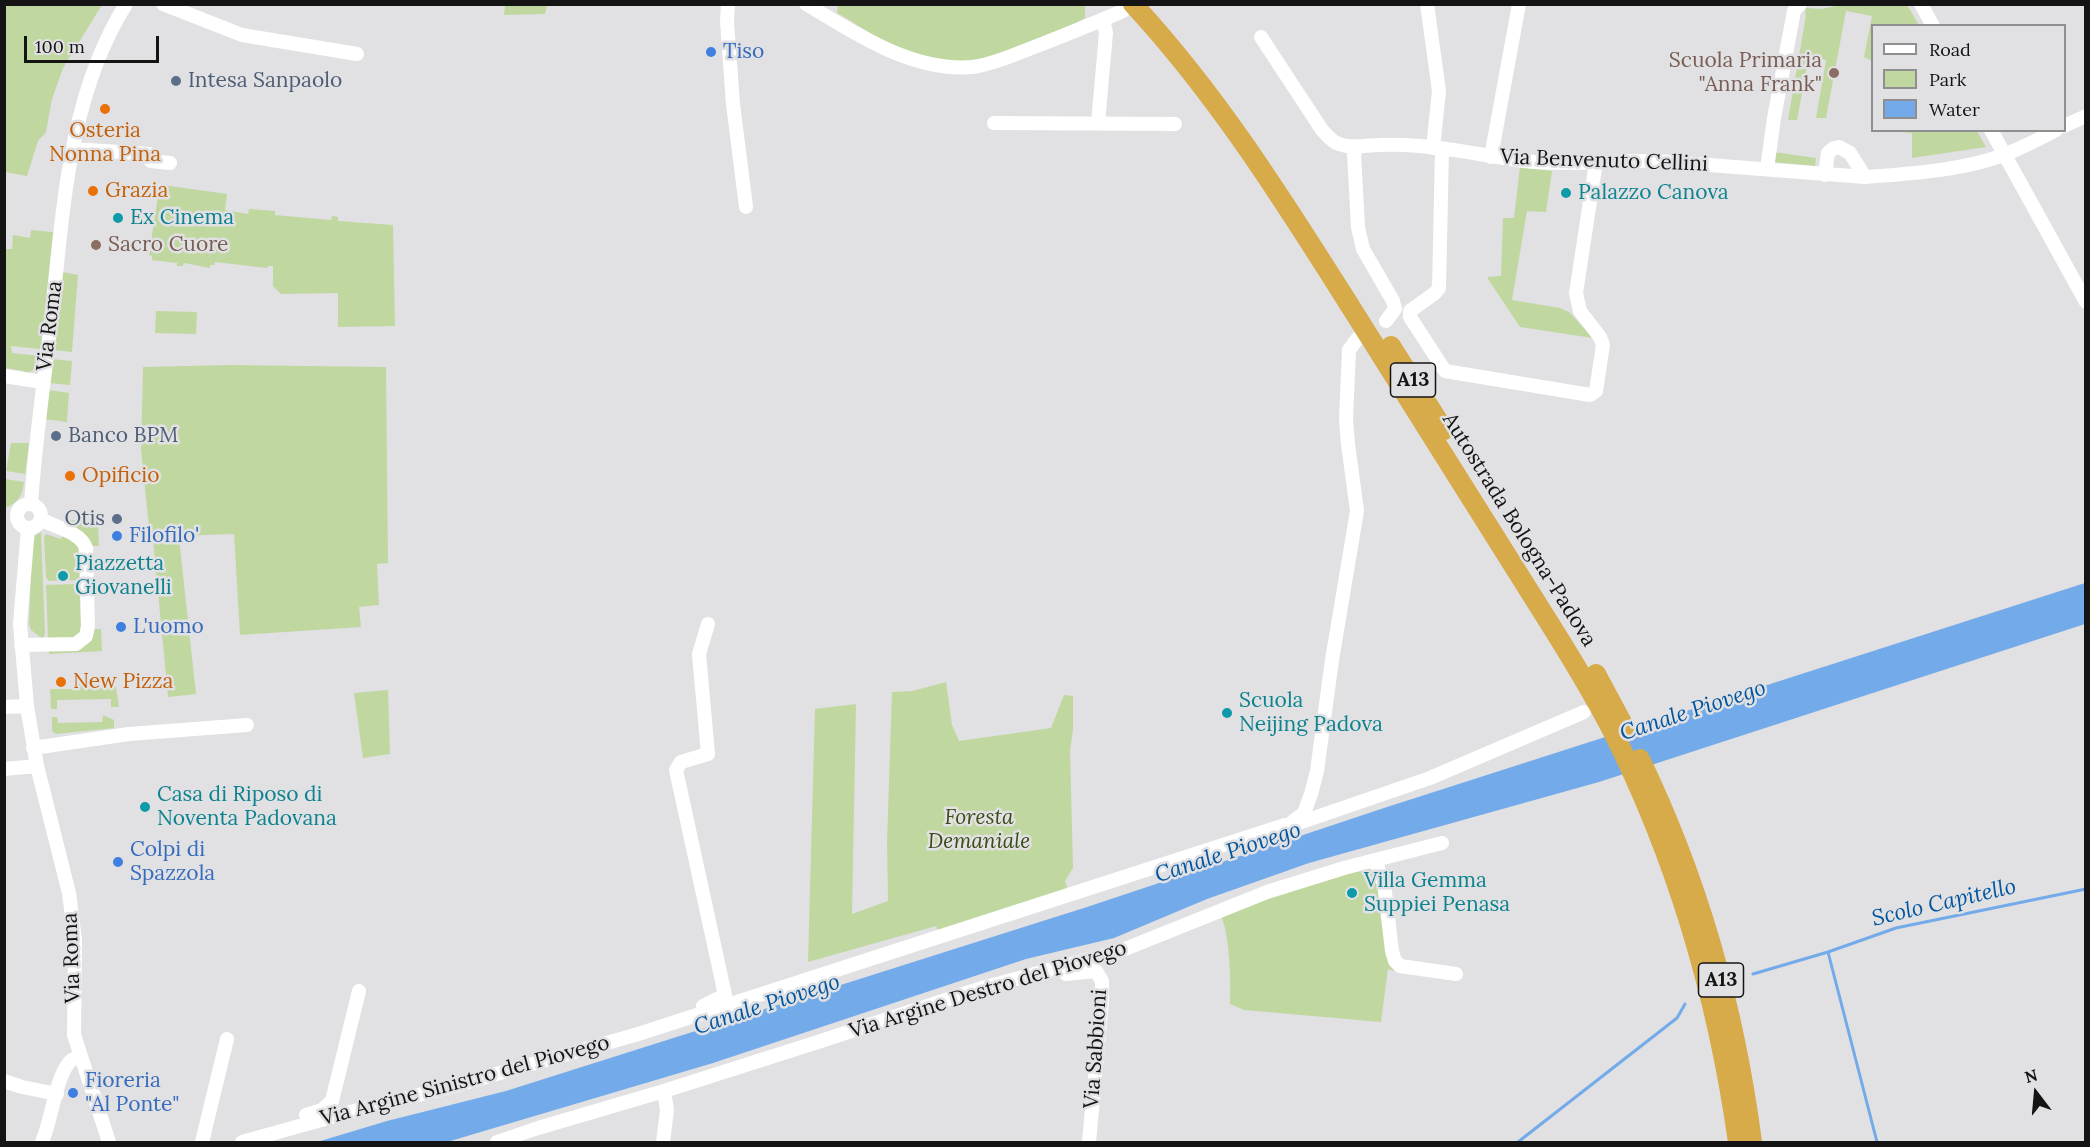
<!DOCTYPE html>
<style>
body{margin:0}
#map{position:relative;width:2090px;height:1147px;overflow:hidden;background:#e1e0e3;font-family:Lora,serif}
canvas{display:block}
.frame{position:absolute;inset:0;border:6px solid #151415;pointer-events:none}
.legend{position:absolute;left:1871px;top:24px;width:195px;height:108px;box-sizing:border-box;background:#e1e0e3;border:2px solid #8f8e91;margin:0;padding:8px 10px;list-style:none;font-size:18px;color:#151415}
.legend li{display:flex;align-items:center;gap:12px;height:30px}
.legend b{width:30px;border:2px solid #8f8e91}
.north{position:absolute;left:2006px;top:1063px;width:60px;height:60px;-webkit-text-stroke:4px #e1e0e3;paint-order:stroke;rotate:344deg;font-size:16px;font-weight:700;line-height:24px;text-align:center;color:#151415}
.north::after{content:'';display:block;margin:auto;width:21px;height:27px;background:#151415;clip-path:polygon(50% 0,100% 100%,50% 72%,0 100%)}
.scale{position:absolute;left:24px;top:36px;width:135px;height:27px;box-sizing:border-box;border:3px solid #151415;border-top:0;padding-left:8px;font-size:18px;line-height:21px;white-space:nowrap;color:#151415;-webkit-text-stroke:4px #e1e0e3;paint-order:stroke}
</style>
<div id="map">
<canvas width="2090" height="1147"></canvas>
<div class="frame"></div>
<ul class="legend">
<li><b style="height:8px;background:#fff"></b>Road</li>
<li><b style="height:16px;background:#c0d8a0"></b>Park</li>
<li><b style="height:16px;background:#73aae9"></b>Water</li>
</ul>
<div class="north">N</div>
<div class="scale">100 m</div>
</div>
<script>
const g = document.querySelector('canvas').getContext('2d');
g.lineJoin = 'round';
function fill(path, color) {
  g.fillStyle = color;
  g.fill(path, 'evenodd');
}
function strokePath(path, color, width, dash) {
  g.strokeStyle = color;
  g.lineWidth = width;
  g.lineCap = dash ? 'butt' : 'round';
  g.setLineDash(dash || []);
  g.stroke(path);
}
function label(font, color, halo, rows, align = 'center') {
  g.font = font + ' Lora,serif';
  g.lineWidth = 5;
  g.setLineDash([]);
  g.textBaseline = 'middle';
  g.strokeStyle = halo;
  g.fillStyle = color;
  for (const [text, x, y, turn = 0] of rows) {
    g.save();
    g.translate(x, y);
    g.rotate((+turn || 0) * Math.PI / 180);
    g.textAlign = isNaN(turn) ? turn : align;
    if (halo) g.strokeText(text, 0, 0);
    g.fillText(text, 0, 0);
    g.restore();
  }
}
const green = new Path2D(`
 M838 4H1085V18C1069 27 1052 34 1035 41 990 58 967 68 919 56 889 48 864 28 837 13Z
 M4 5H102L63 68 52 99 46 132 38 141 27 176 5 172Z
 M505 5V4L547 5 545 14 504 15Z
 M1841 5H1907L1919 25 1872 26V61L1864 57 1872 16 1846 11 1826 118H1816L1826 60 1809 56 1797 120H1788L1806 15H1805L1806 8 1821 9Z
 M1899 130 1977 131 1986 147 1912 158V133L1899 132Z
 M1773 152 1816 158 1815 166 1772 162Z
 M1520 167 1552 171 1546 212 1527 211 1512 300 1560 308 1569 312 1593 338 1520 327 1488 279V277L1501 276 1503 218H1514Z
 M163 185 227 194 225 210 248 214 249 209 275 211V215L331 220 332 216 338 217V221L393 225 395 326 338 327V293L281 294 273 286V266H268L267 268 215 262 214 265H210V268L184 263 183 266H177V263L152 260V256L149 255 159 189H163Z
 M31 230 53 232 41 349 11 346 12 353 40 356 38 369 25 373 24 371 5 368 4 249H12L13 235 30 238Z
 M62 272 78 275 72 352 53 350Z
 M156 311 197 312 196 334 155 333Z
 M51 359 72 361 70 385 49 383Z
 M229 365 386 367 388 563 377 564 379 605 359 607 361 627 240 635 234 534 150 537 141 450 143 367Z
 M48 390 69 393 67 422 43 419Z
 M11 443H29L25 474 6 471Z
 M5 479 24 482C23 495 17 504 5 508Z
 M66 519 98 525 99 546H89L83 532 65 525Z
 M41 532 45 633 43 639 31 630 29 623 32 547 35 536Z
 M46 534 61 539 62 536 78 543 80 580 49 581 46 577 44 537Z
 M179 538 196 694 168 697 153 539Z
 M74 584 80 586 81 634 78 637 48 639 46 585Z
 M92 629H101L102 651 49 654V647L77 646Z
 M946 682 952 725 959 741 1051 728 1064 695 1073 696V730L1070 750 1073 868 1065 881 1068 891 941 937 936 926 808 962 815 709 856 704 852 914 888 901 887 842 892 692 912 691Z
 M92 683V688L116 687 119 707H111V699L57 700V709H51L50 689H78V684Z
 M388 690 390 754 363 758 354 693Z
 M103 715 114 720V728L56 734 52 731V717H57L58 723 102 722Z
 M1367 867 1375 871 1378 880 1388 951 1395 971 1388 969 1381 1022 1244 1010 1230 1004C1231 983 1230 932 1220 914Z`);
const water = new Path2D(`
 M2085 583V624L1599 782 1309 863 1207 899 1114 938 1026 959 713 1063 447 1142H317L387 1121 506 1091 1087 907 1384 808Z`);
const stream = new Path2D(`
 M1753 974 1828 952
 M1518 1142 1677 1018 1685 1004
 M1877 1142 1828 952 1896 928 2086 889`);
const minor = new Path2D(`
 M163 4 242 35 357 54
 M728 4 727 22 733 104 746 207
 M806 4C855 33 911 72 972 67 990 65 1008 57 1024 51 1058 38 1090 25 1123 11
 M1427 4 1439 91 1433 148
 M1921 4 1933 26
 M1261 37 1322 130C1327 135 1332 142 1339 144 1352 149 1365 145 1379 145 1393 144 1407 145 1420 146 1458 149 1496 158 1534 162 1575 165 1616 160 1657 161L1865 177C1908 174 1966 170 2006 154 2023 147 2040 139 2056 130
 M994 123 1175 124
 M1098 123 1106 33 1103 19
 M2064 126 2086 116
 M1991 130 2086 302
 M1357 148 1354 154 1358 227 1363 249 1393 301 1395 309 1386 321
 M73 149 149 154 151 161 170 163
 M1442 150 1439 288 1435 293 1410 311V317L1445 371 1590 395 1596 391 1603 345 1600 337 1580 311 1576 293 1596 162
 M1491 157 1519 4
 M1767 169 1774 118 1794 11 1800 4
 M1825 175 1828 153 1834 148 1839 147 1850 153 1865 177
 M4 376 43 382
 M17 516a12 12 0 1 1 24 0a12 12 0 1 1-24 0Z
 M31 504C35 443 44 382 51 322 63 215 67 98 126 4
 M28 528 20 624 27 706 37 766 69 893 75 940 74 1035 109 1142
 M21 645 76 644 86 636 88 626 86 548C80 531 55 528 41 519
 M4 707 27 706
 M33 748 129 734 247 725
 M4 769 37 766
 M1292 822 1304 813 1311 794 1317 771 1332 660 1357 511 1348 444 1346 419 1349 350 1358 338
 M1375 860 1384 884 1392 951 1395 961 1400 966 1456 974
 M1066 974 1096 971 1102 981V1001L1089 1142
 M703 1006 725 995 676 770 681 762 708 754 699 654 708 624
 M4 1081 22 1087 57 1094
 M306 1115 322 1110 332 1101 359 991
 M42 1142C51 1121 56 1079 68 1064 71 1059 75 1058 80 1056
 M202 1142 227 1039
 M242 1142 350 1112 454 1086 635 1035 1285 825 1296 824 1430 778 1584 712
 M497 1142 538 1128 664 1091 821 1041 982 988 1120 951 1267 892 1344 868 1442 843
 M663 1142 667 1110 664 1091`);
const highway = new Path2D(`
 M1133 4C1219 97 1285 203 1352 309 1418 414 1484 519 1550 624 1572 659 1593 694 1612 730 1677 859 1718 1000 1738 1142
 M1391 346 1444 430
 M1596 674 1626 730
 M1640 759C1698 879 1735 1011 1752 1142`);
const markers = [
 [711,52,6,"#3f7fe0"],
 [1834,73,6,"#8d6e63"],
 [176,81,6,"#5c6f8a"],
 [105,109,6,"#e8710a"],
 [93,191,6,"#e8710a"],
 [1566,193,6,"#0f9aa8"],
 [118,218,6,"#0f9aa8"],
 [96,245,6,"#8d6e63"],
 [56,436,6,"#5c6f8a"],
 [70,476,6,"#e8710a"],
 [117,519,6,"#5c6f8a"],
 [117,536,6,"#3f7fe0"],
 [63,576,6,"#0f9aa8"],
 [121,627,6,"#3f7fe0"],
 [61,682,6,"#e8710a"],
 [1227,713,6,"#0f9aa8"],
 [145,807,6,"#0f9aa8"],
 [118,862,6,"#3f7fe0"],
 [1352,893,6,"#0f9aa8"],
 [73,1093,6,"#3f7fe0"]
];
const shields = [
 [1413,380,45],
 [1721,980,45]
];
const shieldNames = [
 ["A13",1413,380],
 ["A13",1721,980]
];
const shopNames = [
 ["Tiso",723,52],
 ["Filofilo'",129,536],
 ["L'uomo",133,627],
 ["Colpi di",130,850],
 ["Spazzola",130,874],
 ["Fioreria",85,1081],
 ["\"Al Ponte\"",85,1105]
];
const educationNames = [
 ["Scuola Primaria",1822,61],
 ["\"Anna Frank\"",1822,85],
 ["Sacro Cuore",108,245,"left"]
];
const serviceNames = [
 ["Intesa Sanpaolo",188,81],
 ["Banco BPM",68,436],
 ["Otis",105,519,"right"]
];
const foodNames = [
 ["Osteria",105,131,"center"],
 ["Nonna Pina",105,155,"center"],
 ["Grazia",105,191],
 ["Opificio",82,476],
 ["New Pizza",73,682]
];
const streetNames = [
 ["Via Benvenuto Cellini",1604,161,2],
 ["Via Roma",50,326,-83],
 ["Autostrada Bologna-Padova",1519,530,58],
 ["Via Roma",72,958,-92],
 ["Via Argine Destro del Piovego",988,990,-17],
 ["Via Sabbioni",1096,1049,-86],
 ["Via Argine Sinistro del Piovego",465,1081,-15]
];
const cultureNames = [
 ["Palazzo Canova",1578,193],
 ["Ex Cinema",130,218],
 ["Piazzetta",75,564],
 ["Giovanelli",75,588],
 ["Scuola",1239,701],
 ["Neijing Padova",1239,725],
 ["Casa di Riposo di",157,795],
 ["Noventa Padovana",157,819],
 ["Villa Gemma",1364,881],
 ["Suppiei Penasa",1364,905]
];
const parkNames = [
 ["Foresta",979,818],
 ["Demaniale",979,842]
];
const waterNames = [
 ["Canale Piovego",1693,711,-18],
 ["Canale Piovego",1228,853,-18],
 ["Scolo Capitello",1944,903,-13],
 ["Canale Piovego",767,1005,-18]
];
fill(green, '#c0d8a0');
fill(water, '#73aae9');
strokePath(stream, '#73aae9', 3);
strokePath(minor, '#fff', 14);
strokePath(highway, '#d7aa4a', 20);
for (const [x, y, r, color] of markers) {
  const dot = new Path2D();
  dot.arc(x, y, r, 0, 2 * Math.PI);
  g.fillStyle = color;
  g.fill(dot);
  strokePath(dot, '#e1e0e3', 2);
}
for (const [x, y, w] of shields) {
  const box = new Path2D();
  box.roundRect(x - w / 2, y - 17, w, 34, 4.5);
  g.fillStyle = '#e1e0e3';
  g.fill(box);
  strokePath(box, '#151415', 1.5);
}
label('bold 20px', '#151415', null, shieldNames);
label('21px', '#366cbe', '#e1e0e3', shopNames, 'left');
label('21px', '#785e54', '#e1e0e3', educationNames, 'right');
label('21px', '#4e5e75', '#e1e0e3', serviceNames, 'left');
label('21px', '#c56008', '#e1e0e3', foodNames, 'left');
label('21px', '#151415', '#e1e0e3', streetNames);
label('21px', '#0d838f', '#e1e0e3', cultureNames, 'left');
label('italic 21px', '#384c14', '#e1e0e3', parkNames);
label('italic 22px', '#0056a0', '#e1e0e3', waterNames);
</script>
